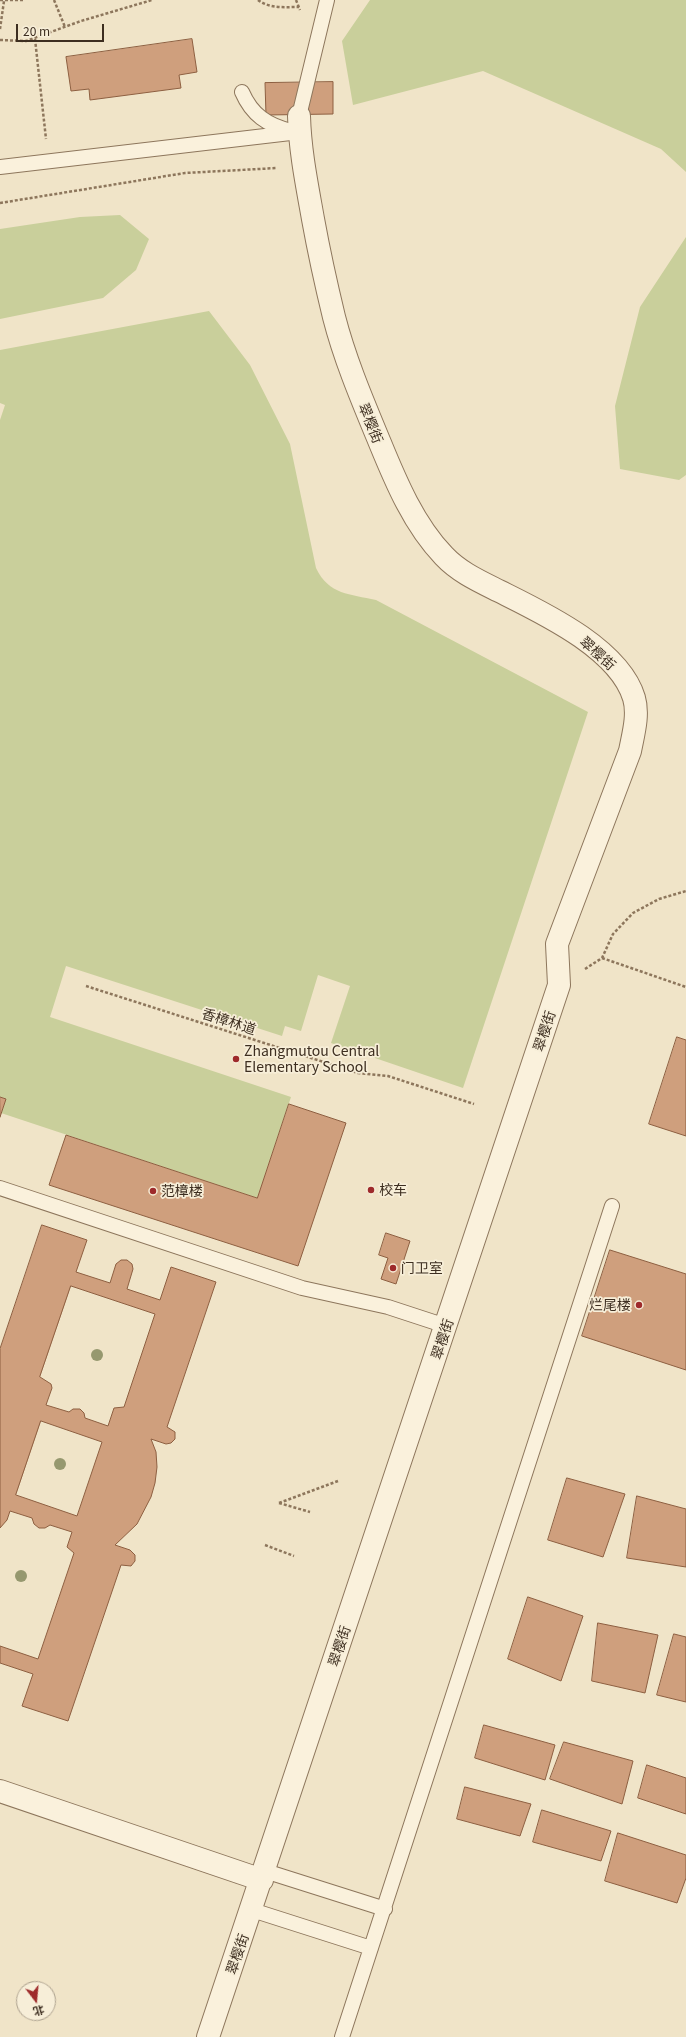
<!DOCTYPE html>
<meta charset="utf-8">
<style>
body{margin:0}
#map{position:relative;width:686px;height:2037px;overflow:hidden;background:#f0e4c8;font-family:Georgia,"Noto Sans SC",serif}
canvas{display:block}
.north{position:absolute;left:16px;top:1981px;width:40px;height:40px;box-sizing:border-box;background:#f7eed8;border:1px solid #ada18e;border-radius:50%;rotate:164deg;font-size:11px;font-weight:700;line-height:16px;text-align:center;color:#3d2e20}
.north::after{content:'';display:block;margin:auto;width:14px;height:18px;background:#9e2a2b;clip-path:polygon(50% 0,100% 100%,50% 72%,0 100%)}
.scale{position:absolute;left:16px;top:24px;width:88px;height:18px;box-sizing:border-box;border:2px solid #3d2e20;border-top:0;padding-left:5px;font-size:12px;line-height:14px;white-space:nowrap;color:#3d2e20;-webkit-text-stroke:3px #f7eed8;paint-order:stroke}
</style>
<div id="map">
<canvas width="686" height="2037"></canvas>
<div class="north">北</div>
<div class="scale">20 m</div>
</div>
<script>
const g = document.querySelector('canvas').getContext('2d');
g.lineJoin = 'round';
function fill(path, color) {
  g.fillStyle = color;
  g.fill(path, 'evenodd');
}
function strokePath(path, color, width, dash) {
  g.strokeStyle = color;
  g.lineWidth = width;
  g.lineCap = dash ? 'butt' : 'round';
  g.setLineDash(dash || []);
  g.stroke(path);
}
function label(font, color, halo, rows, align = 'center') {
  g.font = font + ' Georgia,"Noto Sans SC",serif';
  g.lineWidth = 3.5;
  g.setLineDash([]);
  g.textBaseline = 'middle';
  g.strokeStyle = halo;
  g.fillStyle = color;
  for (const [text, x, y, turn = 0] of rows) {
    g.save();
    g.translate(x, y);
    g.rotate((+turn || 0) * Math.PI / 180);
    g.textAlign = isNaN(turn) ? turn : align;
    if (halo) g.strokeText(text, 0, 0);
    g.fillText(text, 0, 0);
    g.restore();
  }
}
const green = new Path2D(`
 M370 0H686V172L661 149 483 71 353 105 342 41Z
 M120 215 149 239 136 270 103 298 0 319V229L80 217Z
 M686 237V475L679 480 620 469 615 406 640 307Z
 M209 311 250 365 290 444 316 568C329 595 350 594 376 600L588 712 463 1088 331 1043 350 986 318 975 301 1031 285 1026 282 1036 66 966 50 1017 291 1097 257 1198 1 1113 6 1099 0 1097V420L5 405 0 403V350Z`);
const building = new Path2D(`
 M192 39 197 72 179 75 181 88 90 100 89 89 71 91 66 57Z
 M333 82V114L266 115 265 83Z
 M677 1037 686 1040V1136L649 1124Z
 M0 1097 6 1099 0 1117Z
 M289 1104 346 1123 298 1266 49 1185 66 1135 257 1198Z
 M42 1225 87 1240 76 1272 110 1283 116 1264 121 1260H127L132 1264 133 1269 127 1289 160 1300 171 1267 216 1282 167 1427 175 1432V1439L171 1443 166 1444 151 1439 156 1452 157 1467 155 1483 151 1497 137 1524 115 1545 130 1550 135 1555V1561L131 1566 121 1565 68 1721 22 1706 33 1674 0 1663V1646L38 1659 74 1553 67 1547 72 1532 50 1525 45 1528H39L34 1524 32 1518 10 1511 7 1520 0 1528V1349ZM71 1286 155 1314 124 1407 114 1408 108 1426 85 1418 84 1413 80 1409H73L69 1412 46 1405 52 1388 51 1384 40 1377ZM41 1421 102 1442 77 1516 16 1495Z
 M386 1233 410 1241 396 1284 381 1279 388 1258 379 1255Z
 M610 1250 686 1274V1370L582 1336Z
 M567 1478 625 1494 603 1557 548 1540Z
 M637 1496 686 1509V1567L627 1558Z
 M528 1597 583 1616 561 1681 508 1659Z
 M598 1623 658 1635 645 1693 592 1681Z
 M674 1634 686 1637V1702L657 1695Z
 M484 1725 555 1745 545 1780 475 1758Z
 M564 1742 633 1761 622 1804 550 1779Z
 M647 1765 686 1778V1814L638 1798Z
 M465 1787 531 1804 520 1836 457 1819Z
 M542 1810 611 1831 601 1861 533 1842Z
 M618 1833 686 1855V1878L677 1903 605 1881Z`);
const path = new Path2D(`
 M0 0H23
 M54 0 65 27
 M258 0C270 9 285 7 299 7
 M296 0 300 10
 M0 29 4 1
 M35 39 46 139
 M0 40 26 41 81 21 152 0
 M0 203 185 173 277 168
 M602 958 686 987
 M585 969 602 958 613 934 633 913 659 899 686 891
 M86 986 358 1073 388 1076 474 1104
 M279 1503 338 1481
 M279 1503 310 1512
 M265 1545 294 1556`);
const lane = new Path2D(`
 M242 92C252 115 267 125 291 131
 M299 116 327 0
 M0 167 299 132
 M0 1188 302 1288 388 1307 446 1326
 M265 1871 385 1909
 M252 1910 371 1948
 M342 2037 612 1206`);
const street = new Path2D(`
 M0 1791 262 1880
 M208 2037 559 985 557 944 630 751C633 735 639 715 634 698 619 648 541 612 499 591 479 581 459 572 444 556 414 525 396 482 380 443 363 402 345 360 334 317 326 284 319 252 313 219 307 185 300 151 299 116`);
const trees = [
 [97,1355],
 [60,1464],
 [21,1576]
];
const markers = [
 [236,1059,4,"#9e2a2b"],
 [371,1190,4,"#9e2a2b"],
 [153,1191,4,"#9e2a2b"],
 [393,1268,4,"#9e2a2b"],
 [639,1305,4,"#9e2a2b"]
];
const streetNames = [
 ["翠樱街",371,423,68],
 ["翠樱街",598,653,42],
 ["香樟林道",229,1021,18],
 ["翠樱街",544,1031,-72],
 ["翠樱街",442,1339,-72],
 ["翠樱街",339,1646,-72],
 ["翠樱街",237,1954,-71]
];
const poiNames = [
 ["Zhangmutou Central",244,1051],
 ["Elementary School",244,1067],
 ["校车",379,1190],
 ["范樟楼",161,1191],
 ["门卫室",401,1268],
 ["烂尾楼",631,1305,"right"]
];
fill(green, '#c9cf9b');
fill(building, '#cf9f7d');
strokePath(building, '#8d5f41', 1);
strokePath(lane, '#8d765c', 16);
strokePath(street, '#8d765c', 24);
strokePath(path, '#8d765c', 2.5, [3, 2]);
strokePath(lane, '#faf1dc', 14);
strokePath(street, '#faf1dc', 22);
g.fillStyle = '#96986f';
for (const [x, y] of trees) {
  g.beginPath();
  g.arc(x, y, 6, 0, 2 * Math.PI);
  g.fill();
}
for (const [x, y, r, color] of markers) {
  const dot = new Path2D();
  dot.arc(x, y, r, 0, 2 * Math.PI);
  g.fillStyle = color;
  g.fill(dot);
  strokePath(dot, '#f7eed8', 1.5);
}
label('14px', '#3d2e20', '#f7eed8', streetNames);
label('14px', '#3d2e20', '#f7eed8', poiNames, 'left');
</script>
